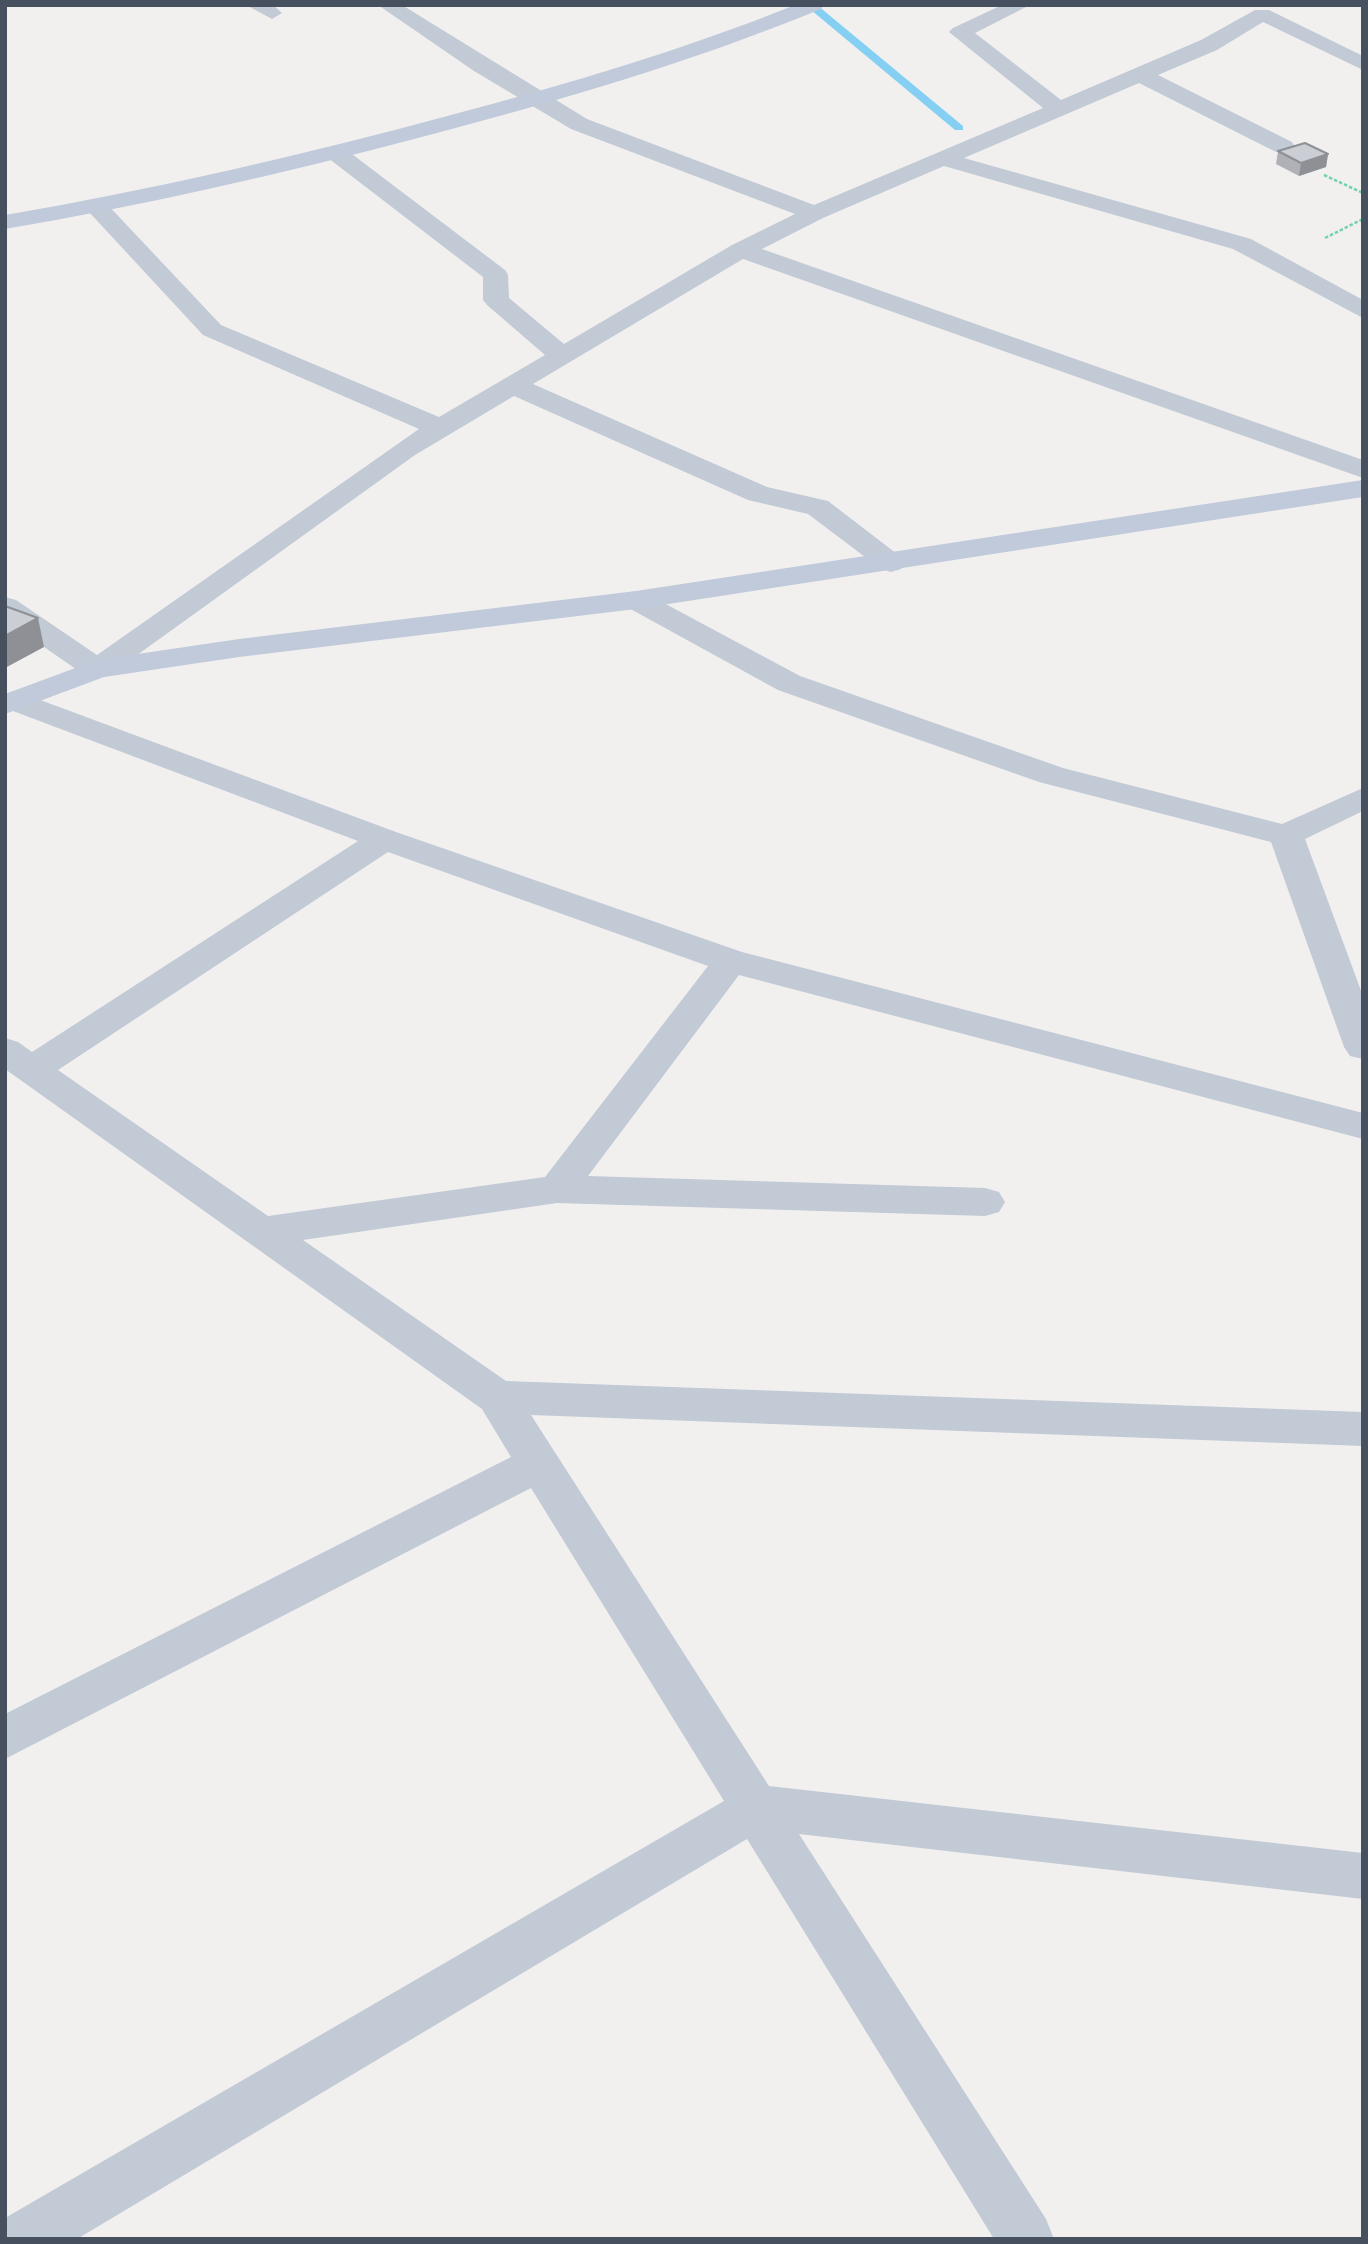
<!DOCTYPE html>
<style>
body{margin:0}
#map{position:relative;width:1368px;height:2244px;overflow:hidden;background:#f2f0ef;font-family:Manrope,sans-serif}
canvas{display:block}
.frame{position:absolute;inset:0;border:7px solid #46505e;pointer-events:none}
</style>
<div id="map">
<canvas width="1368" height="2244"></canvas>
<div class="frame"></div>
</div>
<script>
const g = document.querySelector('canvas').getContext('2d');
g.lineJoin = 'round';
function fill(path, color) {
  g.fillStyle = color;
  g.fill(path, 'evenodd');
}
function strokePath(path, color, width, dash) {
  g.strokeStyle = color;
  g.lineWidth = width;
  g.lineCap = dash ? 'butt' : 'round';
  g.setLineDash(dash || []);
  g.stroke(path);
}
const stream = new Path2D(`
 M805 5H817L963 126V130H955Z`);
const path = new Path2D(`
 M1324 175 1363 193
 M1325 238 1363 219`);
const street = new Path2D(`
 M246 5H273L282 13 272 19Z
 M378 5H402L587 119 814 205 1043 108 949 32 953 28 1002 5H1030L975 33 1061 100 1201 40 1255 10H1269L1363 56V70L1263 22 1217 50 1158 75 1292 142 1295 147 1292 152H1276L1139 83 964 158 1251 239 1363 300V318L1233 249 944 166 823 218 762 249 1363 460V478L743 259 533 384 767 487 828 501 901 557 906 563 901 569 891 572 881 569 808 514 748 500 514 396 415 455 108 676 97 678 86 676 5 620V597L16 600 97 655 419 429 203 335 89 212 85 207 89 202H105L221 325 439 417 545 355 487 305 483 300V277L328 158 324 153 328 148H344L505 270 508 275 509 298 564 344 732 245 795 214 571 129 474 71Z
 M636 591 647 594 800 676 1063 768 1282 824 1363 788V811L1305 839 1363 996V1059L1350 1056 1344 1047 1271 842 1039 782 778 690 625 606 621 600 625 594Z
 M16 691 396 832 742 952 1363 1113V1139L739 975 588 1176 985 1188 999 1192 1005 1202 999 1212 985 1216 557 1203 303 1240 506 1381 1363 1412V1446L531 1415 769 1786 1363 1853V1899L799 1834 1046 2219 1054 2239H994L747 1839 77 2239H5V2218L724 1801 531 1488 5 1759V1714L511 1457 482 1409 5 1069V1038L18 1042 32 1052 358 841 5 708V694ZM388 852 708 966 545 1177 268 1216 58 1070Z`);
const secondary = new Path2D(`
 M795 5H824L821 9C690 63 555 102 418 138 282 174 145 205 5 229V215C156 189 304 155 451 115 568 84 683 50 795 5Z
 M1363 480V497L636 609 239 657 104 677 5 714V694L97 660 239 639 636 591Z`);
const wall = new Path2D(`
 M1278 151 1328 154 1326 167 1299 176 1276 164Z`);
const shadedWall = new Path2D(`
 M1328 154 1326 167 1299 176 1301 163Z
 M38 618 44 647 5 668V636Z`);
const building = new Path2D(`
 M1305 143 1328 154 1301 163 1278 151Z
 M5 606 38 618 5 636Z`);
fill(stream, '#85d0f2');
strokePath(path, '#70d3ad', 2.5, [3.5, 2]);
fill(street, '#c2cad5');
fill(secondary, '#c1cada');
fill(wall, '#afb1b7');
fill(shadedWall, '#8e9095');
fill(building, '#cbced5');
strokePath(building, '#8e9095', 2);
</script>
